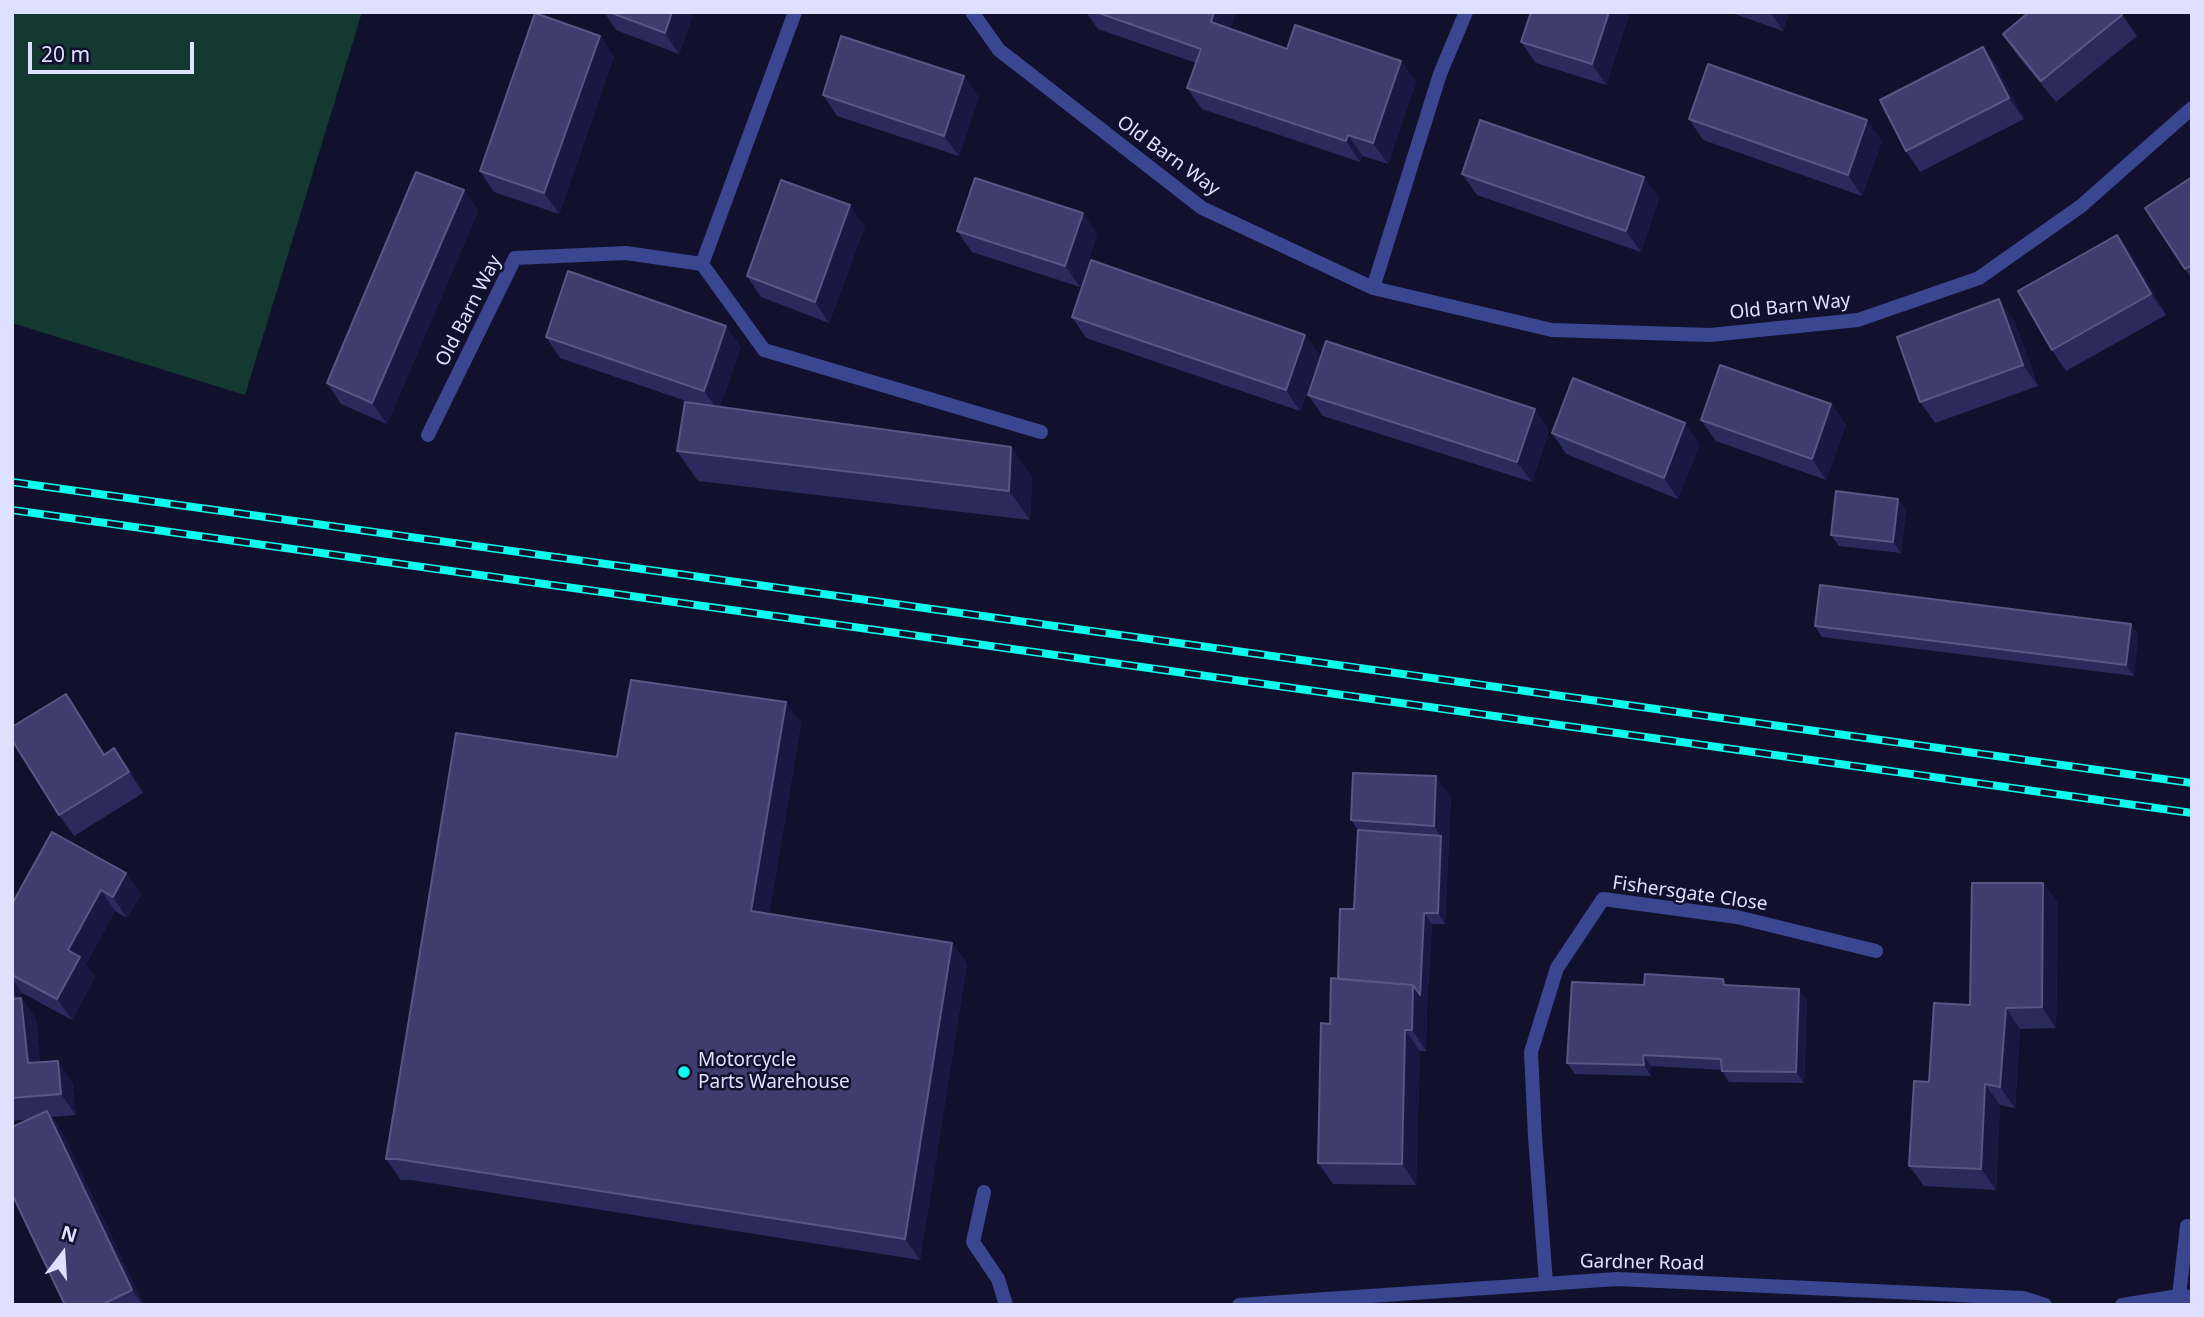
<!DOCTYPE html>
<style>
body{margin:0}
#map{position:relative;width:2204px;height:1317px;overflow:hidden;background:#11112e;font-family:"Noto Sans",sans-serif}
canvas{display:block}
.frame{position:absolute;inset:0;border:14px solid #dee0ff;pointer-events:none}
.north{position:absolute;left:28px;top:1219px;width:70px;height:70px;-webkit-text-stroke:5px #11112e;paint-order:stroke;rotate:17deg;font-size:19px;font-weight:700;line-height:28px;text-align:center;color:#dee0ff}
.north::after{content:'';display:block;margin:auto;width:24px;height:32px;background:#dee0ff;clip-path:polygon(50% 0,100% 100%,50% 72%,0 100%)}
.scale{position:absolute;left:28px;top:42px;width:166px;height:32px;box-sizing:border-box;border:4px solid #dee0ff;border-top:0;padding-left:9px;font-size:21px;line-height:24px;white-space:nowrap;color:#dee0ff;-webkit-text-stroke:5px #11112e;paint-order:stroke}
</style>
<div id="map">
<canvas width="2204" height="1317"></canvas>
<div class="frame"></div>
<div class="north">N</div>
<div class="scale">20 m</div>
</div>
<script>
const g = document.querySelector('canvas').getContext('2d');
g.lineJoin = 'round';
function fill(path, color) {
  g.fillStyle = color;
  g.fill(path, 'evenodd');
}
function strokePath(path, color, width, dash) {
  g.strokeStyle = color;
  g.lineWidth = width;
  g.lineCap = dash ? 'butt' : 'round';
  g.setLineDash(dash || []);
  g.stroke(path);
}
function label(font, color, halo, rows, align = 'center') {
  g.font = font + ' "Noto Sans",sans-serif';
  g.lineWidth = 5;
  g.setLineDash([]);
  g.textBaseline = 'middle';
  g.strokeStyle = halo;
  g.fillStyle = color;
  for (const [text, x, y, turn = 0] of rows) {
    g.save();
    g.translate(x, y);
    g.rotate((+turn || 0) * Math.PI / 180);
    g.textAlign = isNaN(turn) ? turn : align;
    if (halo) g.strokeText(text, 0, 0);
    g.fillText(text, 0, 0);
    g.restore();
  }
}
const green = new Path2D(`
 M12 12H362L245 395 12 323Z`);
const service = new Path2D(`
 M984 1192 973 1242 998 1279 1006 1305
 M2179 1296 2187 1226`);
const minor = new Path2D(`
 M972 12 999 50 1202 208 1373 288 1552 330 1710 335 1858 320 1979 278 2081 206 2192 108
 M702 264 795 12
 M1373 288 1440 74 1466 12
 M428 435 515 258 626 253 702 264 764 350 1041 432
 M1546 1283 1535 1137 1531 1052 1557 968 1603 899 1737 917 1876 951`);
const tertiary = new Path2D(`
 M1239 1305 1617 1279 2023 1298 2045 1305
 M2122 1305 2179 1296 2192 1297`);
const rail = new Path2D(`
 M12 482 2192 783
 M12 510 2192 813`);
const wall = new Path2D(`
 M604 12H694L679 54 616 30Z
 M1086 12H1236L1230 29 1287 49 1401 61 1416 82 1388 164 1363 156 1360 162 1202 109 1187 88 1196 63 1098 29Z
 M1630 12 1606 85 1536 63 1521 42Z
 M1729 12H1789L1783 31Z
 M2120 12 2137 36 2056 102 2017 55 2003 34Z
 M600 36 614 57 559 214 494 192 480 171Z
 M1983 47 1998 68 2024 119 1920 172 1906 151Z
 M823 95 979 97 959 156 837 116Z
 M1689 119 1882 141 1862 196 1703 140Z
 M1462 174 1644 177 1659 198 1641 252 1477 195Z
 M2192 177V279L2185 269Z
 M464 190 478 211 387 424 341 404 327 383Z
 M865 226 829 323 761 297 747 276Z
 M957 231 1097 234 1080 287 972 252Z
 M2117 235 2132 256 2166 315 2066 371 2052 350Z
 M1072 317 1305 335 1320 356 1300 411 1086 338Z
 M2014 320 2038 386 1935 423 1920 402Z
 M546 337 741 347 720 407 1011 447 1032 477 1030 520 698 481 677 451 695 404 560 358Z
 M1308 395 1549 430 1532 482 1323 416Z
 M1831 404 1846 425 1826 480 1716 441 1701 420Z
 M1552 433 1700 444 1678 499 1566 454Z
 M1906 510 1901 553 1839 546 1831 535Z
 M2131 624 2138 635 2134 676 1822 637 1815 626Z
 M80 715 105 754 129 769 143 793 74 836 59 815Z
 M801 723 769 914 967 963 920 1260 411 1180H401L386 1159 617 757Z
 M1451 797 1445 924H1432L1427 1006 1426 1051H1420L1416 1185 1333 1184 1318 1163 1330 1024 1338 979 1354 909 1358 830 1351 820Z
 M126 873 141 894 127 918 115 911 86 964 95 977 72 1020 22 993 18 999 21 998 36 1019 40 1062 72 1082 76 1115 52 1117 62 1132 144 1305H65L30 1119 12 1121V999H17L12 996V904Z
 M2043 883 2058 904 2056 1028 2020 1029 2015 1108 2000 1105 1996 1190 1924 1186 1909 1166 1929 1082 1970 1005Z
 M1644 985H1727L1807 1000 1804 1083 1729 1082 1722 1070 1651 1066V1076L1575 1074 1567 1063Z`);
const shadedWall = new Path2D(`
 M672 12H694L679 54 665 33Z
 M1214 12H1236L1225 43 1211 22Z
 M1609 12H1630L1606 85 1592 64Z
 M1770 12H1789L1783 31Z
 M600 36 614 57 559 214 544 193Z
 M1983 47 1998 68 2024 119 2009 98Z
 M1401 61 1416 82 1388 164 1373 143Z
 M964 76 979 97 959 156 944 136Z
 M1867 120 1882 141 1862 196 1848 175Z
 M1348 135 1363 156 1360 162 1346 141Z
 M1644 177 1659 198 1641 252 1626 231Z
 M464 190 478 211 387 424 372 403Z
 M850 205 865 226 829 323 815 302Z
 M1083 213 1097 234 1080 287 1065 266Z
 M2117 235 2132 256 2166 315 2151 294Z
 M1999 299 2014 320 2038 386 2023 365Z
 M726 326 741 347 719 412 704 391Z
 M1305 335 1320 356 1300 411 1286 390Z
 M1831 404 1846 425 1826 480 1812 459Z
 M1535 409 1549 430 1532 482 1517 462Z
 M1685 423 1700 444 1678 499 1664 478Z
 M1011 447 1032 477 1030 520 1009 491Z
 M1898 499 1906 510 1901 553 1893 542Z
 M2131 624 2138 635 2134 676 2126 665Z
 M66 694 80 715 119 776 104 755Z
 M786 702 801 723 766 932 751 911Z
 M114 748 129 769 143 793 129 772Z
 M1436 776 1451 797 1445 924 1438 913 1441 836 1434 826Z
 M126 873 141 894 127 918 113 897Z
 M2043 883 2058 904 2056 1028 2042 1007Z
 M101 890 115 911 86 964 95 977 72 1020 57 999 68 950Z
 M1424 913 1432 924 1427 1006 1426 1051 1412 1030 1413 985Z
 M952 943 967 963 920 1260 905 1239Z
 M12 979 22 993 18 999 12 991Z
 M1799 989 1807 1000 1804 1083 1796 1072Z
 M21 998 36 1019 42 1084 28 1063Z
 M2006 1008 2020 1029 2015 1108 2000 1087Z
 M1405 1030 1420 1051 1416 1185 1402 1164Z
 M1643 1055 1651 1066V1076L1644 1065Z
 M58 1061 72 1082 76 1115 61 1094Z
 M1985 1084 2000 1105 1996 1190 1981 1169Z
 M47 1111 62 1132 144 1305H143L132 1290Z`);
const building = new Path2D(`
 M609 12H672L665 33Z
 M1096 12H1214L1211 22 1287 49 1295 25 1401 61 1373 143 1348 135 1346 141 1187 88 1201 49Z
 M1531 12H1609L1592 64 1521 42Z
 M2029 12H2120L2122 15 2041 81 2003 34Z
 M535 13 600 36 544 193 480 171Z
 M841 36 964 76 944 136 823 95Z
 M1983 47 2009 98 1906 151 1880 100Z
 M1708 64 1867 120 1848 175 1689 119Z
 M1480 120 1644 177 1626 231 1462 174Z
 M416 172 464 190 372 403 327 383Z
 M2192 177V265L2185 269 2145 208Z
 M975 178 1083 213 1065 266 957 231Z
 M781 180 850 205 815 302 747 276Z
 M2117 235 2151 294 2052 350 2018 291Z
 M1091 260 1305 335 1286 390 1072 317Z
 M568 271 726 326 704 391 546 337Z
 M1999 299 2023 365 1920 402 1897 337Z
 M1326 341 1535 409 1517 462 1308 395Z
 M1720 365 1831 404 1812 459 1701 420Z
 M1573 378 1685 423 1664 478 1552 433Z
 M685 402 1011 447 1009 491 677 451Z
 M1836 491 1898 499 1893 542 1831 535Z
 M1820 585 2131 624 2126 665 1815 626Z
 M631 680 786 702 751 911 952 943 905 1239 397 1159H386L456 733 617 757Z
 M66 694 104 755 114 748 129 772 59 815 12 740V727Z
 M1353 773 1436 776 1434 826 1351 820Z
 M1358 830 1441 836 1438 913H1424L1420 995 1413 985 1338 979 1340 909H1354Z
 M52 832 126 873 113 897 101 890 68 950 80 957 57 999 12 975V904Z
 M1972 883H2043L2042 1007 2006 1008 2000 1087 1985 1084 1981 1169 1909 1166 1914 1081 1929 1082 1934 1003 1970 1005Z
 M1645 974 1723 979 1724 985 1799 989 1796 1072 1722 1071 1721 1059 1643 1055 1644 1065 1567 1063 1572 982 1644 985Z
 M1331 978 1413 985 1412 1030H1405L1402 1164 1318 1163 1321 1023 1330 1024Z
 M21 998 28 1063 58 1061 61 1094 12 1098V999Z
 M47 1111 132 1290 101 1305H65L12 1194V1127Z`);
const markers = [
 [684,1072,7,"#0affec"]
];
const streetNames = [
 ["Old Barn Way",1168,156,36],
 ["Old Barn Way",1790,307,-6],
 ["Old Barn Way",469,311,-63],
 ["Fishersgate Close",1690,894,8],
 ["Gardner Road",1642,1263,1]
];
const poiNames = [
 ["Motorcycle",698,1061],
 ["Parts Warehouse",698,1083]
];
fill(green, '#143931');
strokePath(service, '#3a468f', 14);
strokePath(minor, '#3a468f', 14);
strokePath(tertiary, '#3a468f', 14);
strokePath(rail, '#0affec', 8);
strokePath(rail, '#11112e', 5, [16]);
fill(wall, '#2b2a5c');
fill(shadedWall, '#181842');
fill(building, '#3e3d6e');
strokePath(building, '#575784', 2);
for (const [x, y, r, color] of markers) {
  const dot = new Path2D();
  dot.arc(x, y, r, 0, 2 * Math.PI);
  g.fillStyle = color;
  g.fill(dot);
  strokePath(dot, '#11112e', 2.5);
}
label('19px', '#dee0ff', '#11112e', streetNames);
label('19px', '#dee0ff', '#11112e', poiNames, 'left');
</script>
